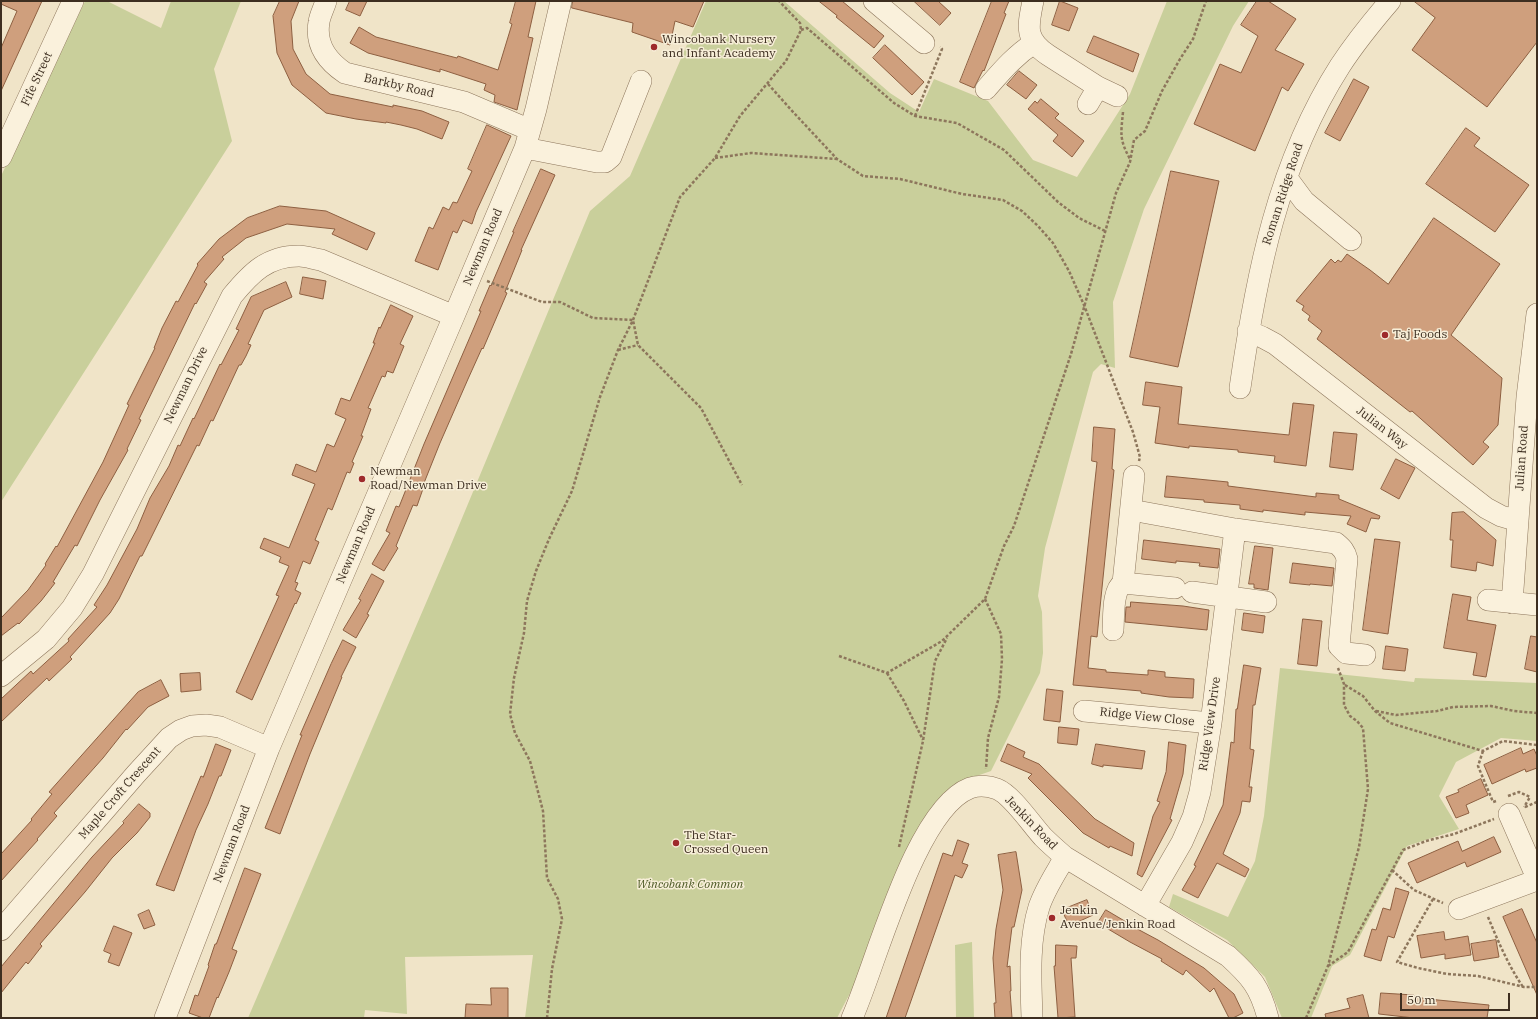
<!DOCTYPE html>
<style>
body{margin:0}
#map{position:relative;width:1538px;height:1019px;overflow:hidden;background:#f0e4c8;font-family:"IBM Plex Serif",serif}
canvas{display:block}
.frame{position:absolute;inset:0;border:2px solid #3d2e20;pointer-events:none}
.scale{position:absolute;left:1400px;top:993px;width:110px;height:18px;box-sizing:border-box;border:2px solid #3d2e20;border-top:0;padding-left:5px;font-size:12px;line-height:14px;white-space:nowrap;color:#3d2e20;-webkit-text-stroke:3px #f7eed8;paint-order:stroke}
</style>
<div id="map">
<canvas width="1538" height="1019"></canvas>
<div class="frame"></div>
<div class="scale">50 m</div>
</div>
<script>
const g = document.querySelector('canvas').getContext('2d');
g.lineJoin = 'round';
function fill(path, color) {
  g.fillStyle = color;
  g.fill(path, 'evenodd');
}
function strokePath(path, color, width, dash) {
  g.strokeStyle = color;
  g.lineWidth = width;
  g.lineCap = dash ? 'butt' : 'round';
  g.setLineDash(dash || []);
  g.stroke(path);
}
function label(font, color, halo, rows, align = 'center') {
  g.font = font + ' "IBM Plex Serif",serif';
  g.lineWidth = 3;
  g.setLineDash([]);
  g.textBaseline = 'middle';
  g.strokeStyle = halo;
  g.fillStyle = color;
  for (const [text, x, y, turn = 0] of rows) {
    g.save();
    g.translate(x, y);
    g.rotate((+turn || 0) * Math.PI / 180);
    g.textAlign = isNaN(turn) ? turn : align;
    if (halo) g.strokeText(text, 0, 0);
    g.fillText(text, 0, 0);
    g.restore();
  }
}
const green = new Path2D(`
 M85 1H107L161 28 171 1H241L214 69 232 141 1 502V176Z
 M706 1H784L890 93 919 112 934 79 988 101 1033 160 1077 177 1130 94 1167 1H1249L1233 26 1144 209 1113 302 1115 368 1101 364 1093 372 1045 548 1038 596 1042 612 1043 653 1040 673 991 771 959 782 944 795 858 978 837 1018H525L533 955 405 957 407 1014 365 1010 364 1018H248L450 547 590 211 630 176Z
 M1280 668 1414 682 1415 678 1537 683V741L1501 738 1456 762 1439 796 1459 829 1407 846 1350 955 1332 966 1311 1018H1282L1265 977 1227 940 1169 907 1173 894 1228 917 1255 861 1264 816Z
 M972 942 974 1018H956L955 945Z`);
const building = new Path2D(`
 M1 1H42L1 91V48L17 11 1 4Z
 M280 1H299L291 21 293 49 306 74 330 94 393 107V105L422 111 449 122 442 139 417 129 401 125 386 122V123L356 119 326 113 292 85 277 53 273 16Z
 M350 1H367L360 16 346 10Z
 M516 1H536L528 37 533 38 517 110 494 102 495 95 484 90 486 84 440 69V72L368 53 350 43 359 27 376 37 457 58 458 56 498 70 512 24 510 23Z
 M573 1H704L693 27 675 21 670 45 632 32 633 23 572 8Z
 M819 1H842L884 36 874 48 836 17 837 16Z
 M914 1H938L951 13 940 25Z
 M992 1H1009L1004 13 1006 14 984 71 983 70 974 88 960 82Z
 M1060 1 1078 8 1069 31 1052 25Z
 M1257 1H1268L1296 19 1275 50 1304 64 1288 91 1282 87 1255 151 1194 124 1220 64 1241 73 1258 36 1241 25Z
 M1414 1H1537V42L1487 107 1412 50 1435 18Z
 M1094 36 1139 54 1133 72 1087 52Z
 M885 45 924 82 912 95 873 58Z
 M1019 71 1037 85 1026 99 1007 85Z
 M1354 79 1369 87 1340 141 1325 133Z
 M1041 99 1059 114 1055 118 1084 141 1072 157 1053 141 1058 135 1028 109 1035 101 1037 103Z
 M487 125 511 136 476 212 472 224 463 220 457 233 453 231 438 270 415 261 429 227 433 229 443 207 449 210 453 202 457 203 472 171 468 169Z
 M1466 128 1480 138 1474 146 1529 185 1495 232 1426 184Z
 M541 169 555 175 521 250H522L505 292 507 293 483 349 482 348 468 379 440 443 424 483H425L417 506 413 505 396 546 398 548 384 571 372 564 390 533 386 531 396 506 399 507 424 444 473 330 481 311H479L490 285 491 286 514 232H513Z
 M1171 171 1219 181 1178 367 1130 357Z
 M280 206 326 211 375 233 367 250 332 234 335 229 287 224 246 238 222 257 224 259 204 282 207 284 196 304 195 303 139 419 141 420 127 449 128 450 100 500 77 546 75 545 53 582 55 583 41 601 19 624 18 623 1 636V618L28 590 46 565 45 564 56 546 57 547 103 462 129 405 127 404 155 348H154L162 328 176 301 178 302 198 265 197 264 219 239 247 218Z
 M1434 218 1500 264 1451 335 1502 378 1498 425 1483 442 1489 447 1473 465 1412 411 1410 412 1317 339 1322 331 1308 320 1310 316 1302 310 1304 306 1296 301 1331 259 1335 263 1338 260 1341 262 1347 254 1370 270 1388 284Z
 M303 277 326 281 323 299 300 294Z
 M286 282 292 297 264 310 248 344 251 345 246 356 241 365H239L213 421 211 420 199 446 197 445 142 556H140L119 599 110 613 70 657 72 659 49 681 47 678 1 722V699L31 671 33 674 69 641 68 639 97 607 94 605 107 585 137 529 150 498 169 466 178 445 180 446 193 418 194 419 220 364 221 365 239 330 236 329 251 297Z
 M391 305 413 316 400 344 404 346 393 373 387 371 385 377 382 376 368 408 371 409 361 436H363L352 462 354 463 350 473 347 472 332 510 328 508 315 540 319 542 310 564 303 561 295 582 298 583 295 590 301 593 296 604 295 603 252 700 236 692 279 596 276 595 289 566 279 562 281 557 260 548 264 538 289 548 315 484 292 475 296 464 316 472 327 444 334 447 346 419 335 414 341 398 350 401 375 343H373L379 327 380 328Z
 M1146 382 1182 387 1178 424 1289 435 1293 403 1314 405 1306 466 1274 462 1275 456 1238 452V450L1189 446V448L1155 443 1160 407 1143 405Z
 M1094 427 1115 429 1112 469 1114 470 1097 637 1091 636 1088 668 1106 670V672L1148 675V670L1165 672V677L1194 679 1193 698 1169 697 1141 693V691L1073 685 1097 462 1092 461Z
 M1334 432 1357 434 1353 470 1330 467Z
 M1396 459 1415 468 1399 499 1381 489Z
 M1167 476 1228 482V486L1316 497V493L1339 495V499L1380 516 1379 519 1371 518 1366 532 1347 524 1351 516 1305 512V515L1263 510V512L1240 509V505L1204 502V500L1165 497Z
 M1464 512 1496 540 1493 566 1477 562 1476 571 1451 567 1453 540H1450L1452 513Z
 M1375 539 1400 542 1388 634 1363 630Z
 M1144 540 1220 549 1218 568 1199 566 1200 563 1176 561V563L1142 559Z
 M1255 546 1273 548 1268 590 1254 588V584H1249Z
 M1293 563 1334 568 1332 586 1310 584V585L1290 583Z
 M372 574 384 581 367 614 369 615 356 638 343 630 361 600 359 599Z
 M1453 594 1471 597 1467 620 1496 625 1486 677 1473 675 1477 653 1444 648Z
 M1131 602 1183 606 1209 610 1207 630 1125 622 1126 607H1130Z
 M1244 613 1265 616 1263 633 1242 630Z
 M1303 619 1322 621 1317 666 1298 664Z
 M1531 636 1537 637V672L1525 669Z
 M343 640 356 647 341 677H342L310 754 280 834 265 828 302 735H300L331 664Z
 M1386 646 1408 649 1405 671 1383 669Z
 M1244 665 1261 668 1255 705H1253L1250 749 1254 750 1249 787H1252L1250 802 1242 801 1240 813 1223 854 1249 869 1245 877 1217 863 1198 898 1182 890 1196 866 1194 865 1223 805 1231 742 1234 743 1236 709H1237Z
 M200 673 201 690 181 692 180 674Z
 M161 680 169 696 148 707 127 730 126 729 103 758 54 813 57 816 37 839 38 840 1 881V854L32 820 31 819 52 794 49 792 138 692Z
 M1047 689 1063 691 1060 722 1044 720Z
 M1059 727 1079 729 1077 745 1058 743Z
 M1169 742 1186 745 1183 774 1170 819 1172 820 1142 877 1137 874 1153 816 1160 802 1157 801 1166 772Z
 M216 744 231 750 221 776H219L208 804 196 830 174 891 156 885 201 776 203 777Z
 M1008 744 1025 752 1023 757 1039 764 1095 819 1134 843 1132 856 1110 846 1109 848 1083 833 1028 778 1032 774 1001 761Z
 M1096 744 1145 751 1142 769 1103 765V767L1092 764Z
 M1521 748 1523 754 1534 749 1537 756V768L1526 772 1525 769 1492 784 1484 765Z
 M1481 779 1488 795 1466 805 1469 813 1456 818 1446 797 1459 792 1458 790Z
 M139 804 150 813V817L137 833 112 858 85 892 40 944 42 946 28 964 26 962 1 993V967L92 857 124 823 123 822Z
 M1494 837 1501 852 1467 867 1465 862 1417 883 1408 863 1458 841 1462 851Z
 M958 840 969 844 962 863 968 865 962 878 955 875 905 1018H886L943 853 952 856Z
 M1016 852 1022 890 1014 927H1012L1007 967 1010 966 1011 991H1010L1012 1018H995L994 1003H996L993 958 996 929 1003 890 998 855Z
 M245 868 261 874 232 949 237 951 229 972 218 998 217 997 209 1018H203L189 1013 195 995 198 996 209 966 208 965 215 944H216Z
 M1396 888 1409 892 1394 938 1388 936 1381 961 1364 956 1372 929 1376 930 1383 908 1390 910Z
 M1087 900 1093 915 1069 926 1062 910Z
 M1522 909 1537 943V995L1503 917Z
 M149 910 155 925 144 929 138 915Z
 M1106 910 1128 923V924L1158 940 1204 968 1234 994 1243 1013 1233 1018H1229L1214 988 1210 992 1186 970 1183 975 1161 961 1162 959 1130 942 1098 923Z
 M114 926 132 933 119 966 108 962 111 954 104 951Z
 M1444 932 1445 940 1468 936 1471 955 1445 959V954L1421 958 1417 936Z
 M1496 940 1499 957 1474 961 1471 944Z
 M1056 945 1077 946 1076 958H1071L1075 1017 1058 1018 1054 966H1055Z
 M491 988H508V1018H465L466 1004 491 1005Z
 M1381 993 1414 995 1413 997 1438 1000 1489 1005 1487 1018H1414L1379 1014Z
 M1363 995 1369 1018H1326L1325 1014 1350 1008 1347 999Z`);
const path = new Path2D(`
 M801 30 807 28 894 103 915 116 957 123 1004 150 1058 202 1079 218 1105 231
 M768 84 794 113 837 159 863 176 900 179 962 194 1003 200 1022 211 1038 226 1053 243 1069 271 1084 305 1133 432 1140 457 1139 461
 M1123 112C1121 134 1119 139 1130 159
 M915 116 942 49 940 47
 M715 158 751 153 837 159
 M487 281 542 302H560L593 318 633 320 638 345 701 408 742 485
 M618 350 638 345
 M985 599 1001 634 1002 659 999 697 988 738 986 769
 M839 656 887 673 942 641 985 599 1004 546 1014 526 1071 354 1116 193 1130 162 1134 140 1145 131 1162 91 1180 59 1193 39 1206 1
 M887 673 904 701 923 740
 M1345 685 1363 696 1375 711 1390 723 1483 751 1503 741 1537 745
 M1376 711 1396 715 1437 711 1453 707 1491 706 1514 711 1537 713
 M1483 751 1478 766 1493 802 1496 801
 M1508 796 1519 792 1530 797 1524 807
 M1525 807 1537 802
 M899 847 923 741 935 661 947 638
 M1392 870 1414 890 1443 903
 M1433 899 1397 962 1418 968 1447 974 1478 976 1524 987H1537
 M1488 917C1498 941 1508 965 1523 987
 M1328 966 1348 952 1403 850 1426 841 1454 834 1494 819
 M547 1018 552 969 562 919 558 899 547 878 543 811 530 761 515 733 510 714 514 678 524 633 527 601 536 571 549 539 572 491 600 397 618 350 633 320 680 197 715 158 740 116 786 61 801 30 800 23 779 1
 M1306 1018 1328 966 1359 847 1368 789 1363 728 1357 721 1350 716 1344 705V684L1338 668`);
const minor = new Path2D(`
 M326 1C324 8 320 15 319 22 315 45 327 61 345 73L464 102 530 130
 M874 1 924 43
 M1033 1C1028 26 1024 39 1048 55L1098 87 1117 96
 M986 89C1001 72 1014 56 1034 43
 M1088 104 1098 87
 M525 148 597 162H605L611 157 641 81
 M1 157 73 1
 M1287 178 1304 201 1351 240
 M1248 331 1262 337 1275 344 1486 508 1501 516 1518 521
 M1240 388C1256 276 1278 163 1340 66 1355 43 1372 22 1390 1
 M1131 510 1235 529 1336 543C1342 548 1345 551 1347 559L1339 646 1346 653 1365 655
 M1123 583 1134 476
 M1192 592 1266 602
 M1488 600 1537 605
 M1512 603 1527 397 1537 314
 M1113 630C1114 616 1112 591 1123 583L1175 588
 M1 676 46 639 72 608 93 574 232 296C251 273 267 256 299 256 306 256 314 259 321 260L454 316
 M1084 711 1211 723
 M1509 814 1537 878
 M1145 906 1182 842 1193 817 1200 792 1211 723 1235 529
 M1459 909 1537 880
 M1 930 136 774 169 738 181 730 192 726 206 725 220 727 269 748
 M165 1018 269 748 454 316 525 148 536 109 561 1
 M852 1018C876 965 915 809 970 788 978 785 989 786 997 789 1012 795 1031 824 1043 837 1050 844 1058 851 1065 857L1228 956C1251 977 1260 987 1268 1018
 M1032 1018C1031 982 1028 942 1039 907 1045 889 1056 873 1065 857`);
const markers = [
 [654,47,4,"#9e2a2b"],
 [1385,335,4,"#9e2a2b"],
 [362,479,4,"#9e2a2b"],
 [676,843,4,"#9e2a2b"],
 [1052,918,4,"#9e2a2b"]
];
const poiNames = [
 ["Wincobank Nursery",662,40],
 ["and Infant Academy",662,54],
 ["Taj Foods",1393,335],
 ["Newman",370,472],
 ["Road/Newman Drive",370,486],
 ["The Star-",684,836],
 ["Crossed Queen",684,850],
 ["Jenkin",1060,911],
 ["Avenue/Jenkin Road",1060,925]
];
const streetNames = [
 ["Fife Street",37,79,-65],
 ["Barkby Road",399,86,13],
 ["Roman Ridge Road",1283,194,-72],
 ["Newman Road",483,247,-67],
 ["Newman Drive",186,385,-64],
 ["Julian Way",1382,428,38],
 ["Julian Road",1522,458,-86],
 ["Newman Road",356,545,-67],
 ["Ridge View Close",1147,717,6],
 ["Ridge View Drive",1210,724,-82],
 ["Maple Croft Crescent",120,793,-49],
 ["Jenkin Road",1031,823,46],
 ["Newman Road",232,844,-69]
];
const parkNames = [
 ["Wincobank Common",690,885]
];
fill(green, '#c9cf9b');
fill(building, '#cf9f7d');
strokePath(building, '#8d5f41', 1);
strokePath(minor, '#8d765c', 22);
strokePath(path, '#8d765c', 2.5, [3, 2]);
strokePath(minor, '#faf1dc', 21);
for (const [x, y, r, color] of markers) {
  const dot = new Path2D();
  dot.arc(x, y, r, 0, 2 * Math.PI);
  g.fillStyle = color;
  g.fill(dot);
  strokePath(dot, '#f7eed8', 1.5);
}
label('12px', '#3d2e20', '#f7eed8', poiNames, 'left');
label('12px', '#3d2e20', '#f7eed8', streetNames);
label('italic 12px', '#4d5a26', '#f7eed8', parkNames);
</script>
